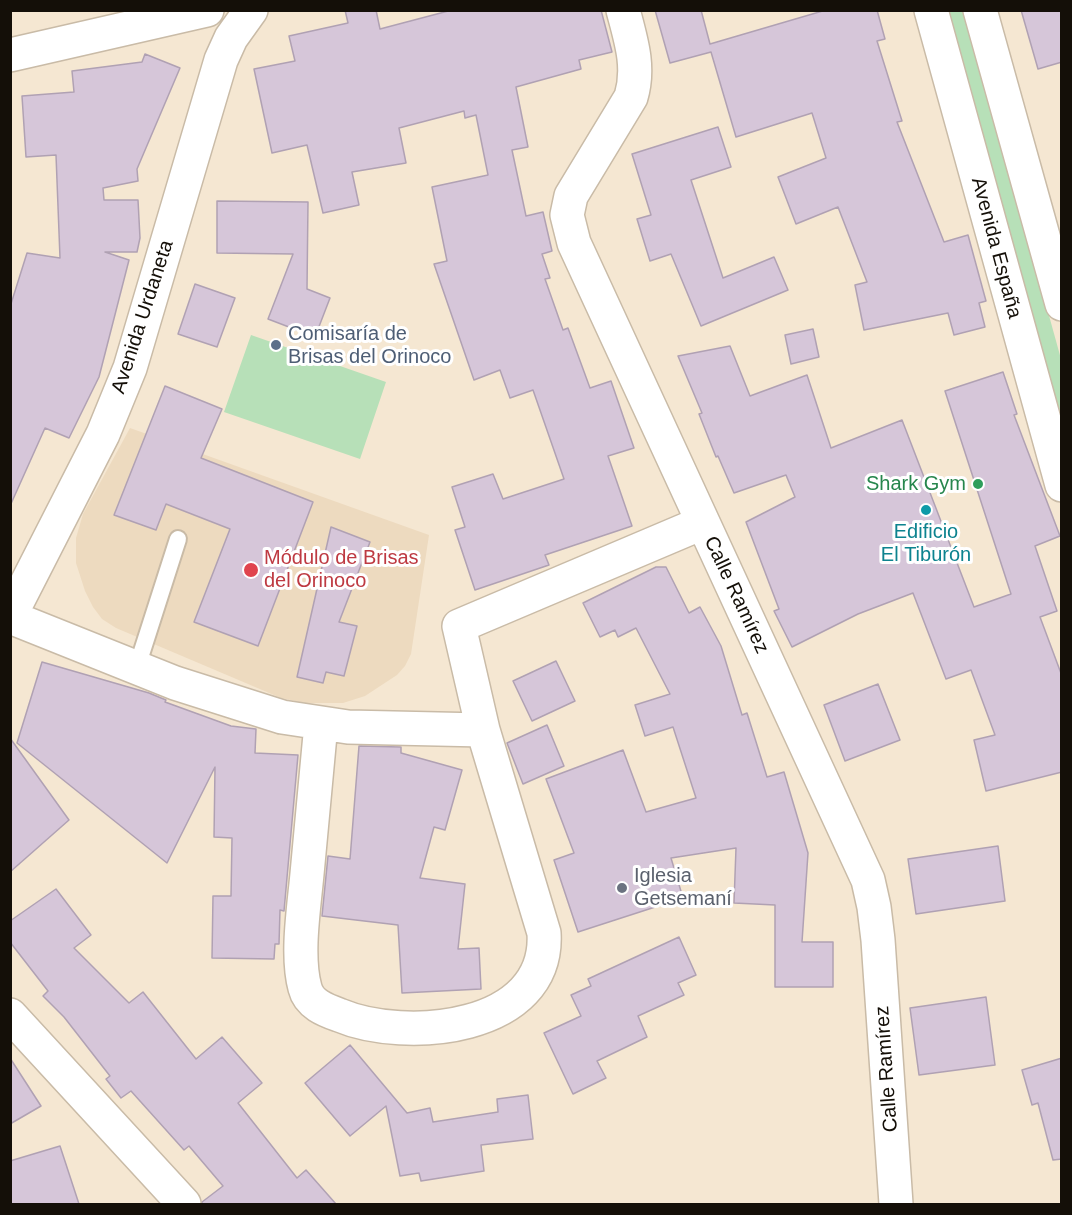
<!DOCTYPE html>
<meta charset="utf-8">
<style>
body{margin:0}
#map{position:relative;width:1072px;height:1215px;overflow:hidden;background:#f5e7d2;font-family:Helvetica,sans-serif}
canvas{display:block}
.frame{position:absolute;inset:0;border:12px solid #140f08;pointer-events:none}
</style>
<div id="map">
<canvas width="1072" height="1215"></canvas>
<div class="frame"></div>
</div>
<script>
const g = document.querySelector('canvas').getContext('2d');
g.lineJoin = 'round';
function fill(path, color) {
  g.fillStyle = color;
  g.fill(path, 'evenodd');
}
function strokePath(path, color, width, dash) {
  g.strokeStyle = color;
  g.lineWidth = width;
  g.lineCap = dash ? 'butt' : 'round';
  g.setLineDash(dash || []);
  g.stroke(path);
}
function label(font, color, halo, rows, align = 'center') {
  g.font = font + ' Helvetica,sans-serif';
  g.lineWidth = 6;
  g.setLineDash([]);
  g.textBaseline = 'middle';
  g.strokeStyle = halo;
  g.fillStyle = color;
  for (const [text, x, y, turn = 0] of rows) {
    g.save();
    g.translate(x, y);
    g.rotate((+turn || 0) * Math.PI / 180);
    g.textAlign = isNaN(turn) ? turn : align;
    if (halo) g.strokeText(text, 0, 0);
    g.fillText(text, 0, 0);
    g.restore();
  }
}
const built = new Path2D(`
 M130 428 429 535 411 654 405 666 397 675 365 696 343 703H305L281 698 116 628 102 619 93 607 85 591 76 563V538L83 514Z`);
const green = new Path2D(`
 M945 11H965L1061 359V431Z
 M251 335 386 382 360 459 224 412Z`);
const building = new Path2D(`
 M345 10H376L380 29 452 10H601L612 52 579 60 581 69 516 87 528 147 512 150 526 216 543 212 552 251 542 254 550 278 545 279 563 330 568 328 590 388 611 381 634 448 608 456 632 526 545 555 549 565 475 590 455 530 465 527 452 487 493 474 503 499 564 479 533 390 510 398 500 370 474 380 434 264 447 261 432 187 488 175 476 115 465 118 464 111 399 128 406 163 352 172 359 205 323 213 307 145 272 153 254 69 295 61 289 36 348 23Z
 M655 10H701L710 44 826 10H877L885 39 877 41 902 121 897 122 944 242 968 235 986 301 979 303 985 327 954 335 948 313 864 330 855 285 867 282 838 207 796 224 778 177 826 158 812 113 736 137 711 52 670 63Z
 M1021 10H1062V62L1038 69Z
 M145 54 180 68 137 169 138 181 103 188 104 200H138L140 238 137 252H105L129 260 99 377 69 438 45 428 10 506V307L27 253 60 258 56 155 26 157 22 96 74 92 72 71 142 62Z
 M718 127 731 167 691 180 723 278 774 257 788 290 701 326 671 254 650 261 637 219 651 215 632 154Z
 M217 201 308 202 307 289 330 298 315 337 268 319 293 254 217 253Z
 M195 284 235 298 217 347 178 334Z
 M813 329 819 357 791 364 785 335Z
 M730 346 750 396 807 375 831 448 902 420 974 607 1011 594 945 391 1003 372 1017 414 1014 415 1060 536 1035 546 1057 611 1040 617 1062 676V772L986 791 974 740 995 735 971 670 946 679 913 593 858 614 792 647 774 611 779 609 746 522 795 497 786 475 734 493 718 456 716 457 699 414 702 413 678 356Z
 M165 386 222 409 201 458 313 502 258 646 194 622 230 529 166 504 156 530 114 515Z
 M331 527 370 542 339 622 357 626 344 676 326 672 323 683 297 677Z
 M656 567H666L689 613 700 607 721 646 742 715 747 713 767 777 784 772 808 853 802 942H833V987H775V905L734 903 736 848 671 858 683 898 578 932 554 860 574 853 546 779 623 750 646 812 696 798 673 727 645 736 635 705 670 694 636 628 618 637 615 630 600 637 583 603Z
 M556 661 575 701 532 721 513 681Z
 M42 662 149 693 166 700 165 702 231 726 256 729 255 753 298 755 284 911 280 910 279 944H275L274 959 212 958 213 896H231L232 838 214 837 215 767 167 863 17 743Z
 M878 684 900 740 845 761 824 705Z
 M547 725 564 766 523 784 507 743Z
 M10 738 69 820 10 872Z
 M359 746 401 747V753L462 770 445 830 434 827 420 878 465 884 458 949 479 948 481 989 402 993 398 925 322 916 328 856 350 859Z
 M998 846 1005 901 916 914 908 859Z
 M56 889 91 935 74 948 129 1003 143 992 196 1059 222 1037 262 1083 238 1103 297 1178 306 1170 336 1204H202V1202L223 1186 189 1146 184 1150 131 1091 121 1098 106 1079 110 1076 64 1017 43 996 48 991 10 942V921Z
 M679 937 696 975 678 983 684 995 638 1016 647 1037 597 1061 606 1078 573 1094 544 1033 581 1016 571 995 591 986 588 979Z
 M986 997 995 1065 919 1075 910 1008Z
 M350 1045 407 1113 430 1108 433 1122 498 1112 497 1099 528 1095 533 1139 481 1145 484 1171 421 1181 419 1173 400 1176 386 1106 350 1136 305 1083Z
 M10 1058 41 1106 10 1124Z
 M1062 1058V1159L1053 1160 1038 1103 1032 1105 1022 1070Z
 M60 1146 79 1204H10V1161Z`);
const lane = new Path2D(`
 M137 667 178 539`);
const street = new Path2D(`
 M623 10C631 40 640 67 631 97L571 196 567 215 574 243 868 880 874 907 878 940 896 1204
 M10 55 207 10
 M10 616 103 434 130 368 221 60 231 38 251 10
 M10 617 175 683 282 717 348 727 483 730
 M321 724C316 774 312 824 307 874 304 907 296 956 305 988 309 1004 325 1010 339 1015 405 1043 550 1031 544 933L483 730 459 626 702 523
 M10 1015 184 1204`);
const secondary = new Path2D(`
 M931 10 1062 485
 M980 10 1062 304`);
const markers = [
 [276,345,6,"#5c6f8a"],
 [978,484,6,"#2e9e5b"],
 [926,510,6,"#0f9aa8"],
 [251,570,8,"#e0444e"],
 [622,888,6,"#6b7280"]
];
const streetNames = [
 ["Avenida España",996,248,75],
 ["Avenida Urdaneta",143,317,-72],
 ["Calle Ramírez",736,595,65],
 ["Calle Ramírez",887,1069,-94]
];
const serviceNames = [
 ["Comisaría de",288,334],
 ["Brisas del Orinoco",288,357]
];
const leisureNames = [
 ["Shark Gym",966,484]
];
const cultureNames = [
 ["Edificio",926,532],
 ["El Tiburón",926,555]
];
const healthNames = [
 ["Módulo de Brisas",264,558],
 ["del Orinoco",264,581]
];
const worshipNames = [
 ["Iglesia",634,876],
 ["Getsemaní",634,899]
];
fill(built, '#eddabf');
fill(green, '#b7e0b8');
fill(building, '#d6c6d9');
strokePath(building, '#b0a1b3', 1.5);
strokePath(lane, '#c9bba7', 20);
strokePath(street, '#c9bba7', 36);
strokePath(secondary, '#c9bba7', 36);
strokePath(lane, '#fff', 16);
strokePath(street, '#fff', 33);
strokePath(secondary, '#fff', 33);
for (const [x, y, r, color] of markers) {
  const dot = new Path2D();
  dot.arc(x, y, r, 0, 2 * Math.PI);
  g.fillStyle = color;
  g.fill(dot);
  strokePath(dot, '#fff', 2);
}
label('20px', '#140f08', '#fff', streetNames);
label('20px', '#4e5e75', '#fff', serviceNames, 'left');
label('20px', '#27864d', '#fff', leisureNames, 'right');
label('20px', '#0d838f', '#fff', cultureNames);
label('20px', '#be3a42', '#fff', healthNames, 'left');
label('20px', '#5b616d', '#fff', worshipNames, 'left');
</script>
